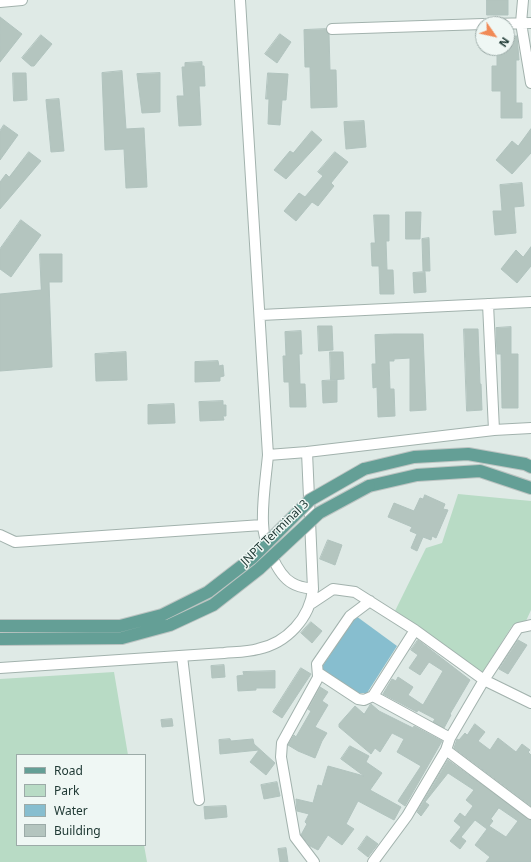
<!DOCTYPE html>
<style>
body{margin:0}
#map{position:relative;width:531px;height:862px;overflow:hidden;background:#dfeae6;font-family:"Noto Sans",sans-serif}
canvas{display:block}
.legend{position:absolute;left:16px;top:754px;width:130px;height:92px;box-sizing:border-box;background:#eff7f4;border:1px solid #9caba8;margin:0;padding:5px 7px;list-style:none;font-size:12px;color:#203a35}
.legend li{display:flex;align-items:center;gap:8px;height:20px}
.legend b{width:20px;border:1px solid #9caba8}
.north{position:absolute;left:475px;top:16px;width:40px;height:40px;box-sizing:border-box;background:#eff7f4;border:1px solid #9caba8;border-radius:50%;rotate:124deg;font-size:11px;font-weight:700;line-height:16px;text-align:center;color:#203a35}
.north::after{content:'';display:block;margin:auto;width:14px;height:18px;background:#f18a56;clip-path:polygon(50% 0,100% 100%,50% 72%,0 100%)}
</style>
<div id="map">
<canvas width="531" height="862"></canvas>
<ul class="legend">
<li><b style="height:5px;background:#649f96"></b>Road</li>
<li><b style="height:11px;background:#b8dbc5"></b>Park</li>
<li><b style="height:11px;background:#87becf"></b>Water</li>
<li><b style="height:11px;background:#b4c5bf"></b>Building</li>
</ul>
<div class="north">N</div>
</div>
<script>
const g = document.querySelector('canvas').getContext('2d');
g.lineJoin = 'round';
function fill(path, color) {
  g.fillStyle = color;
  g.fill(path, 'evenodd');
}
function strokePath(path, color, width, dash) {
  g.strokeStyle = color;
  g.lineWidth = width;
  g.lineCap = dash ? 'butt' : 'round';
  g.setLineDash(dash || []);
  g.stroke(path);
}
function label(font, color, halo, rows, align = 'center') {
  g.font = font + ' "Noto Sans",sans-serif';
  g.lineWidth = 3;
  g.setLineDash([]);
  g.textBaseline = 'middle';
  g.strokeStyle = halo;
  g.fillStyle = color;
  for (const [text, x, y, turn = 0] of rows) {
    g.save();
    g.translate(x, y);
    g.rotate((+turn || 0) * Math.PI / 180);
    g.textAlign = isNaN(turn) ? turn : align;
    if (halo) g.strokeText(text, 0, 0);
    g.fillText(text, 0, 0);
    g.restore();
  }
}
const green = new Path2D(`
 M458 494 531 501V610L526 621 512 626 482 673 395 611 426 548 442 543Z
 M114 672 128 755H17V845H144L147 862H0V679Z`);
const water = new Path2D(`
 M356 616 397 646 367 693H355L320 670Z`);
const building = new Path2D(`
 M487 0H508V15H487Z
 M0 17 22 34 0 62Z
 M326 29 329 34 330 70H336L337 107 311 108 310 67H305L304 30Z
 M280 34 291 42 277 63 265 54Z
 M41 35 52 44 34 66H31L22 58Z
 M507 36H517L519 60H516V103H522V118H501V91H492V66H497V48H507Z
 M202 62V66H204L205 86H199L201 125 179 126 177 96H184L182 67H185V63Z
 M122 71 126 129 144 128 147 187 126 188 124 149 105 150 102 73Z
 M13 73H26L27 100 14 101Z
 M160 73V112L142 113 137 74Z
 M268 73 288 74 286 100H282L280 125 268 124 269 99H266Z
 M59 99 64 151 51 152 46 100Z
 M364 121 366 147 346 149 344 122Z
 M4 125 18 135 0 160V131Z
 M531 129V153L512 174 496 160 512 141 518 146Z
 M312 131 322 140 286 179 274 170 290 151 293 153Z
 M29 152 41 161 0 209V182L6 174 9 177Z
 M335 152 348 162 331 183 334 186 318 206 312 202 296 221 284 211 299 193 305 197 323 176 318 172Z
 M522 183 524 206 514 207 516 233 495 235 493 211H502L500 185Z
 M406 212H421L420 239H406Z
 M374 215H389V241H386L387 270H393L394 294H380L379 266H372L371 243H375Z
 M21 220 41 235 11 277 0 269V249Z
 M429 238 430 271H423L422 239Z
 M531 247V266L517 283 501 269 516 250 523 257Z
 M40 254H62V282H49L52 367 0 371V294L41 290Z
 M425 272 426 292 414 293 413 273Z
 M318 326H332L333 350 319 351Z
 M511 327V354H518V408H502L501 354H497L496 328Z
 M464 329H478L480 384H481L482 410 467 411Z
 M301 331 302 354H299L300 384H305L306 407H290L289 382H284L283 356H286L285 332Z
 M393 334H423L426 410 410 411V358L394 359V361H389L390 389H394L395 416 378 417 377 387 373 388 372 364H376L375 335Z
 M126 352 127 380 96 381 95 354Z
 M330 352H343L344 379 331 380Z
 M218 361 219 366 223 365 224 376 220 377V381L195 382V362Z
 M337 380V402L323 403 322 381Z
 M223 401V405H226V416H223L224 420 200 421 199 402Z
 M174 404 175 423 148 424V405Z
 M425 495 445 504 443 509 448 510 436 538 432 536 431 540 423 537 417 551 411 548 417 534 410 531 412 527 388 517 394 503 414 511 420 498 423 499Z
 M328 540 342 545 335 565 320 559Z
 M311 622 322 631 312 643 301 633Z
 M418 640 470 680 450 714 451 715 444 728 433 722 435 719 418 710 417 712 383 694 392 679 396 681 398 677 413 687 408 695 423 705 443 671 429 662 420 675 409 668 418 655 411 650Z
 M518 640 527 645 508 674 499 669Z
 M224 665 225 677 212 678 211 666Z
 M301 668 311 674 282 718 273 712Z
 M275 671V688H256V690L238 691 237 676 244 675 243 672Z
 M320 687 328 692 322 701 328 705 315 727 327 733 322 741 315 758 298 751 288 745 294 735 296 737 311 711 308 709Z
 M371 704 379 711 413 728 414 726 442 741 405 806 398 801 421 766 397 752 404 739 392 733 380 752 375 748 371 754 339 727V724L355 706 364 714Z
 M172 719 173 726 162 727 161 720Z
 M475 724 485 732 478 741 490 750 498 738 516 752 522 744 530 750 528 752 531 755V806L454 748 457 739 459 740 465 733 467 735Z
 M230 739 231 741 253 739 254 744 275 763 266 775 250 762 259 750 220 754 219 740Z
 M350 746 369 756 366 762 382 773 370 790 401 807 394 820 358 801 346 824 354 829 342 845 328 835 318 850 310 846 301 835 307 824 305 822 309 814 297 811 296 799 313 803 318 785 322 786 328 766 364 776 341 759Z
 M448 760 531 820V862H486L490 857 475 845 487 829 475 820 461 837 466 841 460 849 450 841 461 827 454 821 460 813 465 817 473 806 466 800 474 790 448 773 425 802 429 805 421 816 417 812ZM499 808 518 821 506 837 489 826 493 821 491 819Z
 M277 782 280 796 264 799 261 785Z
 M226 806 227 817 205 819 204 807Z
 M367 836 378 844 368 857 358 849Z
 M286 848 288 862H280L278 849Z`);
const minor = new Path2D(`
 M240 0 268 455 307 452
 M523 0 521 23 531 83
 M0 2 22 0
 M493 24 531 23
 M332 29 483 24
 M488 304 494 430
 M261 315 531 302
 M268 455C266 477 262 501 263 523 263 540 277 575 292 583 298 587 306 588 313 589
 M0 535 15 542 262 525
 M312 603 333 589 355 592 415 630 484 680 450 738 373 696 364 700 358 699 320 674 282 743 281 757 295 837 314 862
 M531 625 518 628 484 680 531 703
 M182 656 199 800
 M0 668 224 653C235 652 248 652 258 649 287 643 310 618 313 589L307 452 494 430 531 428
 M318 676 317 664 350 616 370 601
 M373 696 415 630
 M446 750 531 814
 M373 862 407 816 446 750 450 738`);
const major = new Path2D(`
 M364 469 414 457 468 454 525 464 531 467
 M369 486 417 475 480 471 531 488`);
const majorBridge = new Path2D(`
 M0 626H120L162 615 208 592 252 558 310 500 364 469
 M0 639 122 638 170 625 213 605 259 569 319 513 369 486`);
const streetNames = [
 ["JNPT Terminal 3",275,533,-44]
];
fill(green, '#b8dbc5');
fill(water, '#87becf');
fill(building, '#b4c5bf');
strokePath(building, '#b1c3be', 1);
strokePath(minor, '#a2b2ad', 12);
strokePath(major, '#bcc4c2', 14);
strokePath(minor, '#fff', 10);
strokePath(major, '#649f96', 12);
strokePath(majorBridge, '#bcc4c2', 14, []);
strokePath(majorBridge, '#649f96', 12);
label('12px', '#203a35', '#eff7f4', streetNames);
</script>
